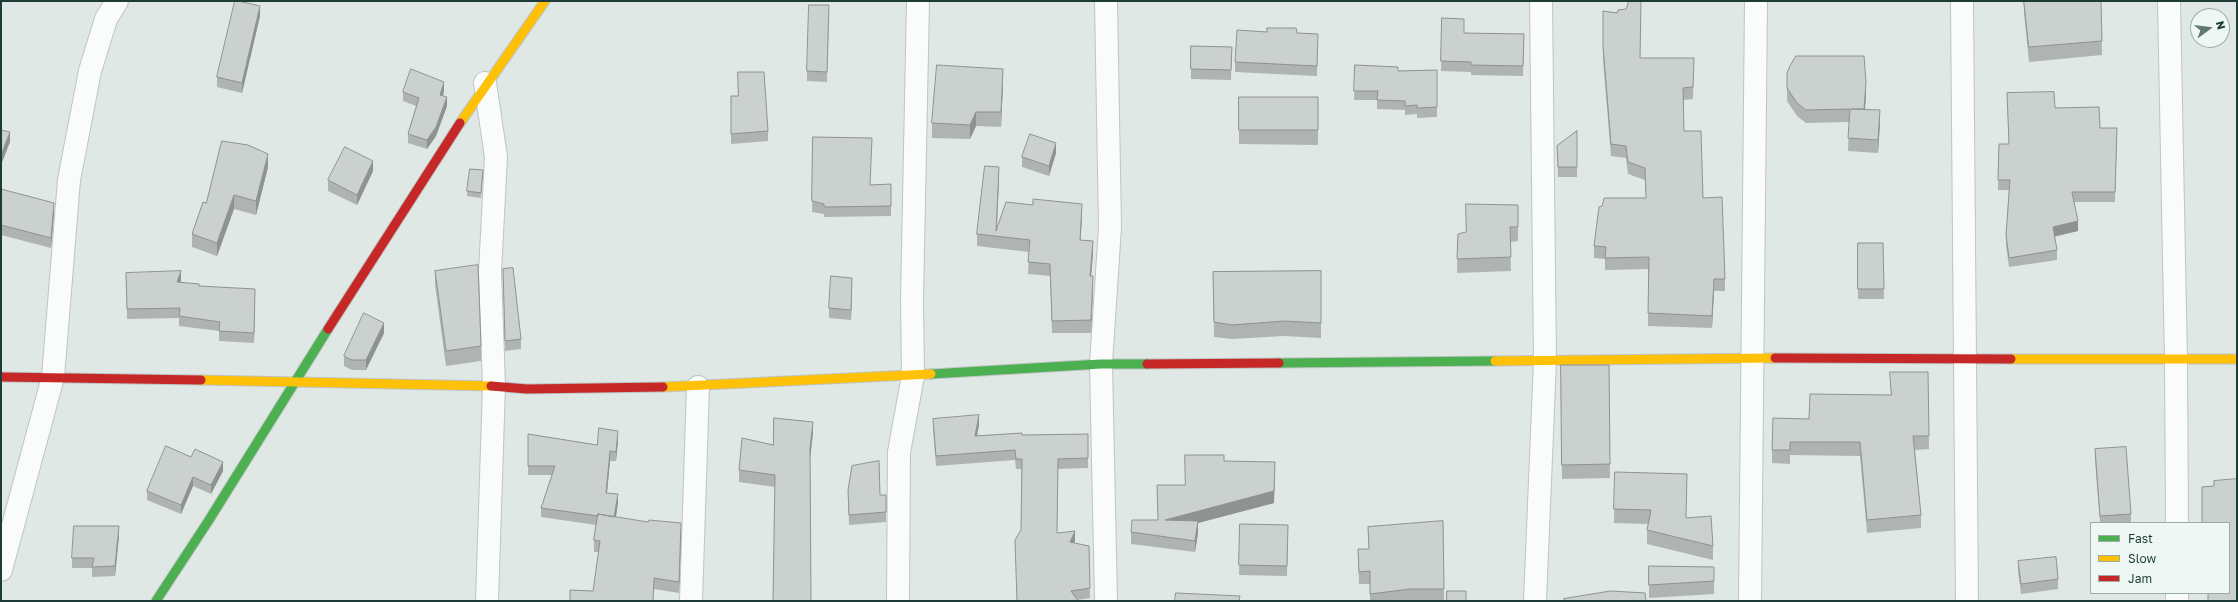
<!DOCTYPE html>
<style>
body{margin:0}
#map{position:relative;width:2238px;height:602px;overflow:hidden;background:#e0e8e5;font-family:"Golos Text",sans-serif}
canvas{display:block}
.frame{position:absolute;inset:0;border:2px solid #1e3b37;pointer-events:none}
.legend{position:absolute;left:2090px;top:522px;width:140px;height:72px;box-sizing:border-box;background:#eef7f4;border:1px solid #9baca8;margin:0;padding:5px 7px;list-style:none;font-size:12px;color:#1e3b37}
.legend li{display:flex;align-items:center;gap:8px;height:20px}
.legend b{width:20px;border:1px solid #9baca8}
.north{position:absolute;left:2190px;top:8px;width:40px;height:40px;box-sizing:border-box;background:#eef7f4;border:1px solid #9baca8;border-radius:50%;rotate:75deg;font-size:11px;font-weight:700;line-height:16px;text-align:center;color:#1e3b37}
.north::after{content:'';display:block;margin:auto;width:14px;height:18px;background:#627874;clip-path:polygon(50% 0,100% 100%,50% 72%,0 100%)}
</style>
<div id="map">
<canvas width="2238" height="602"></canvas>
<div class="frame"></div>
<ul class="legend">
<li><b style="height:5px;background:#4caf50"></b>Fast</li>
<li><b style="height:5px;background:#ffc107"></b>Slow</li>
<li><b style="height:5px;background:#c62828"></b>Jam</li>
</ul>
<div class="north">N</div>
</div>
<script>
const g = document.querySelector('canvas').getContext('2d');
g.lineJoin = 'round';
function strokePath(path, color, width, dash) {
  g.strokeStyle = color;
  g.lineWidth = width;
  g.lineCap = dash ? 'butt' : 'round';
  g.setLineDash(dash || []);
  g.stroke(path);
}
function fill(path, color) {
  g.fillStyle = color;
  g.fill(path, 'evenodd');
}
const street = new Path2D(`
 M1106 1 1110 227 1101 364 1106 601
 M1962 1 1967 601
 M2169 1 2176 361 2177 523
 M485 83 496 157 490 272 494 386 487 601
 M1 570 53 377 69 180 90 71 106 19 117 1
 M2177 593V601
 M691 601 698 387
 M898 601 899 452 913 376 912 299 918 1
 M1535 601 1545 361 1541 1
 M1750 601 1756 1`);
const fast = new Path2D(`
 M1279 363 1495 361
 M931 374 1101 364H1147
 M156 601 209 520 328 329`);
const slow = new Path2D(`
 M460 123 545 1
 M2011 359H2237
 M1495 361 1775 358
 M201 380 491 386
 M663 387 931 374`);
const jam = new Path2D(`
 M328 329 460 123
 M1775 358 2011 359
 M1147 364 1279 363
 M1 377 201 380
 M491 386 527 389 663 387`);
const wall = new Path2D(`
 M1641 1 1640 58H1694L1693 99 1683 100 1684 131 1725 279V291H1714L1712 328 1648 326V269L1605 270V259L1594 258V246L1646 198 1645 180 1628 174 1626 158 1611 156 1603 60V11L1617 13 1626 9Z
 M2024 1H2101L2102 55 2029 62 2024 12Z
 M829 15 827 82 807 81V71Z
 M260 16 242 93 217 87V77Z
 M1442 18 1464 33 1524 34 1523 76 1471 75V72L1441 71Z
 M1267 32 1318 34 1317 76 1235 72V62Z
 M1191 46 1232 47 1231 80 1191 79Z
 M1355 65 1398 71 1437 70V117L1417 118V114L1405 115V110L1377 109V100H1354Z
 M1787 73 1866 95 1865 109 1880 123 1878 153 1848 151 1849 122 1806 123 1797 116 1787 101Z
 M1003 83 1001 127 976 126 970 139 932 138V123Z
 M444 91 443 96 447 106 436 136 427 149 408 143V134L416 106 403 101V92Z
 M2007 93 2055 108 2100 128H2117L2115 202H2074L2078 231 2054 236 2057 250V260L2009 267 2006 245V235L2009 190H1998L1999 144H2009Z
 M731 96 768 131V141L731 144Z
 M1239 97H1318V145L1239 144Z
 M1577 131V177H1558L1557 146Z
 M813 137 871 185 891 184V216L824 217V214L812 212Z
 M1056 153 1049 176 1022 167V157Z
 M268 167 256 215 234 209 217 256 192 247V234L206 203Z
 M373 171 357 205 328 191V180Z
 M483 175 481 198 467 196V191Z
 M999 179 997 229 1082 216 1080 240 1093 253 1091 276 1093 288 1091 333H1052L1050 276 1028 274 1029 252 977 246V234Z
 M1 189 54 213 51 248 1 235Z
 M1518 219V241L1510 242 1511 271 1457 273 1458 234Z
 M1858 243H1883L1884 299H1858Z
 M503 269 521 339V349L505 351Z
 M435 271 481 346V361L446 366 435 285Z
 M1321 271V338L1284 336 1232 339 1214 337 1213 272Z
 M181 281V283L199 286 255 299 254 343 219 341V331L179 326V318L127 319 126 283Z
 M852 288 851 320 829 318V308Z
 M384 333 366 370H352L344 366V356Z
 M1609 365 1610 478 1562 479 1561 380Z
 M1928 372 1929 449 1915 450 1921 515V528L1867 533 1860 456 1790 455V464L1772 463V450L1890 395Z
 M933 419 979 425 977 436 1088 434V468L1058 469 1057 533 1075 541 1074 543 1089 546 1090 598 1077 600 1021 530 1022 469H1016L1015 460 936 466 933 429Z
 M813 433 810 459 811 601H773L775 487 739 482V470L773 445Z
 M528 434 597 445 618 441 616 461H610L607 493 618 503 616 517 681 535 679 593 654 589 593 591 599 552H594V540L596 525 541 517V508L552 475H528Z
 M2095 449 2131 514V523H2100L2095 460Z
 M191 457 223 471 211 494 193 486 181 514 147 500V491Z
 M1224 461 1275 474 1274 503 1198 523V533L1195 552 1131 544V532L1158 520 1157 485H1185Z
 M1615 472 1686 518 1713 546V560L1647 544V530L1648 524 1614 523Z
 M848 490 880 495H886V522L849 525Z
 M1443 521 1444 601H1370V584H1359L1358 561V549H1369L1368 527Z
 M1240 524 1288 525 1287 576 1239 575Z
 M119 536 115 576 92 577V568H72V558Z
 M2018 561 2058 579V589L2021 594 2018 571Z
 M1649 566 1714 567V594L1649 598Z`);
const shadedWall = new Path2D(`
 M260 6V16L242 93V83Z
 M1003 69V83L1001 127V112Z
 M444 82V91L440 104V95Z
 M1866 82V95L1864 122V109Z
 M447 97V106L436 136 427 149V140Z
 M1880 110V123L1878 153V140Z
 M976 112V126L970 139V125Z
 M10 132V142L1 165V155Z
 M1056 143V153L1049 176V166Z
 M268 154V167L256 215V201Z
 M373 161V171L357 205V195Z
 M999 167V179L996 236Z
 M234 195V209L217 256V243Z
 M54 203V213L51 248V238Z
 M1082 204V216L1080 252V240Z
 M2078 221V231L2053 237V227Z
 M1093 241V253L1090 288V276Z
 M181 271V281L177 292V282Z
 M1093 276V288L1091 333V320Z
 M852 278V288L851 320V310Z
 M1714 279V291L1712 328V316Z
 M255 289V299L254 343V333Z
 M384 323V333L366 370V360Z
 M979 415V425L975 446V436Z
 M813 422V433L810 459V448Z
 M618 431V441L616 461V452Z
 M610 451V461L606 503V493Z
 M223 462V471L211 494V485Z
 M1275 462 1274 503 1198 523V533L1195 552V541L1165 520Z
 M193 477V486L181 514V505Z
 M618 494V503L614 528V518Z
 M681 523V535L679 593V582Z
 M119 526V536L115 576V566Z
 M1075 531V541L1070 552V542Z`);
const building = new Path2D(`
 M235 1H239L260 6 242 83 217 77Z
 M1629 1H1641L1640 58H1694L1693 87 1683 88 1684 131H1701L1703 198 1722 197 1725 279H1714L1712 316 1648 313 1649 257 1605 258 1606 247 1594 246 1599 207 1602 206 1604 198H1646L1645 168 1628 162 1626 146 1611 144 1603 47V11L1617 13 1618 10 1626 9Z
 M2024 1H2101L2102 41 2029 47Z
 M809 5H829L827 72 807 71Z
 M1442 18 1464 19V33L1524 34 1523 66 1471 65V62L1441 61Z
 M1267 28H1296L1297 33 1318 34 1317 66 1235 62 1237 30 1267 32Z
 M1191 46 1232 47 1231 70 1191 69Z
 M1796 56H1864L1866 82 1864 109H1851L1880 110 1878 140 1848 138 1850 109 1806 110 1797 103 1787 88V73L1790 66Z
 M937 65 1003 69 1001 112H976L970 125 932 123Z
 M1355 65 1398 67V71L1437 70V107L1417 108V105L1405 106V101L1377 100 1378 91H1354Z
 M411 69 444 82 440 95 447 97 436 127 427 140 408 134 419 98 403 92Z
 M738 72H764L768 131 731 134V96H738Z
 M2054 92 2055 108 2099 107 2100 128H2117L2115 192H2072L2078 221 2053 227 2057 250 2009 258 2006 235 2010 180H1998L1999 144H2009L2007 93Z
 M1239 97H1318V130H1239Z
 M1 130 10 132 1 155Z
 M1577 131V167H1558L1557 146Z
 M1030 134 1056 143 1049 166 1022 157Z
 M813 137 872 138 870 185 891 184V206L824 207V204L812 201Z
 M222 141 248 145 268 154 256 201 234 195 217 243 192 234 203 202 206 203Z
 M345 147 373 161 357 195 328 180Z
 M985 166 999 167 996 231 1006 202 1033 205V199L1082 204 1080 240 1093 241 1090 276H1093L1091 320 1052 321 1050 264 1028 262 1030 240 977 234Z
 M470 169 483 170 481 193 467 191Z
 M1 189 54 203 51 238 1 225Z
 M1466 204 1518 205V227H1510L1511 257 1457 259 1458 234 1466 232Z
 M1858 243H1883L1884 289H1858Z
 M478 265 481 346 446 351 435 271Z
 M513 268 521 339 505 341 503 269Z
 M181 271 177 282 199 284V286L255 289 254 333 219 331 220 322 179 316 180 308 127 309 126 273Z
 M1321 271V323L1284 321 1232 325 1214 322 1213 272Z
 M831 276 852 278 851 310 829 308Z
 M364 313 384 323 366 360H352L344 356Z
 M1561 365H1609L1610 464 1562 465Z
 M1890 372H1928L1929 436H1913L1921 515 1867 520 1860 442H1790V450H1772L1773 418 1809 419 1810 394 1891 395Z
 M979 415 975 436 1022 433V435L1088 434V458L1058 459 1057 533 1075 531 1070 542 1089 546 1090 588 1071 591 1078 601H1017L1015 540 1021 530 1022 459H1016L1015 450 936 456 933 419Z
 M774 418 813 422 810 448 811 601H773L775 475 739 470 742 438 773 445Z
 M599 428 618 431 616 452 610 451 606 493 618 494 614 517 598 514V516L541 508 555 466H528V434L597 445Z
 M166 446 191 457 195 449 223 462 211 485 193 477 181 505 147 491Z
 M2126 447 2131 514 2100 516 2095 449Z
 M1185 455H1224V461L1275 462 1274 491 1165 520 1198 521 1195 541 1131 532 1132 520H1158L1157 485H1185Z
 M879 461 880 495H886V512L849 515 848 490 852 466Z
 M1615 472 1687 474 1686 518 1711 516 1713 546 1647 530 1651 510 1614 509Z
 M2237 479V601H2208V593H2229V523H2202V487L2214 486V481Z
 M598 514 648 522 649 520 681 523 679 582 654 578 653 601H570V590L593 591 600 541 594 540Z
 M1443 521 1444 589H1410L1370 594V571L1359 572 1358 549H1369L1368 527Z
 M1240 524 1288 525 1287 566 1239 565Z
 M74 526H119L115 566 92 567 94 558H72Z
 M2056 557 2058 579 2021 584 2018 561Z
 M1649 566 1714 567V581L1649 585Z
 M1447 591H1466V601H1447Z
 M1611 591 1645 593 1646 601H1565L1564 599Z
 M1176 593 1240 596 1239 601H1175Z`);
strokePath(street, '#bdc5c2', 24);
strokePath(fast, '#bdc5c3', 11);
strokePath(slow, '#bdc5c3', 11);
strokePath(jam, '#bdc5c3', 11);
strokePath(street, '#fafcfb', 22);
strokePath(fast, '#4caf50', 9);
strokePath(slow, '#ffc107', 9);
strokePath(jam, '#c62828', 9);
fill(wall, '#afb4b2');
fill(shadedWall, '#8e9291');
fill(building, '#cbd1cf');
strokePath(building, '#8e9291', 1);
</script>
